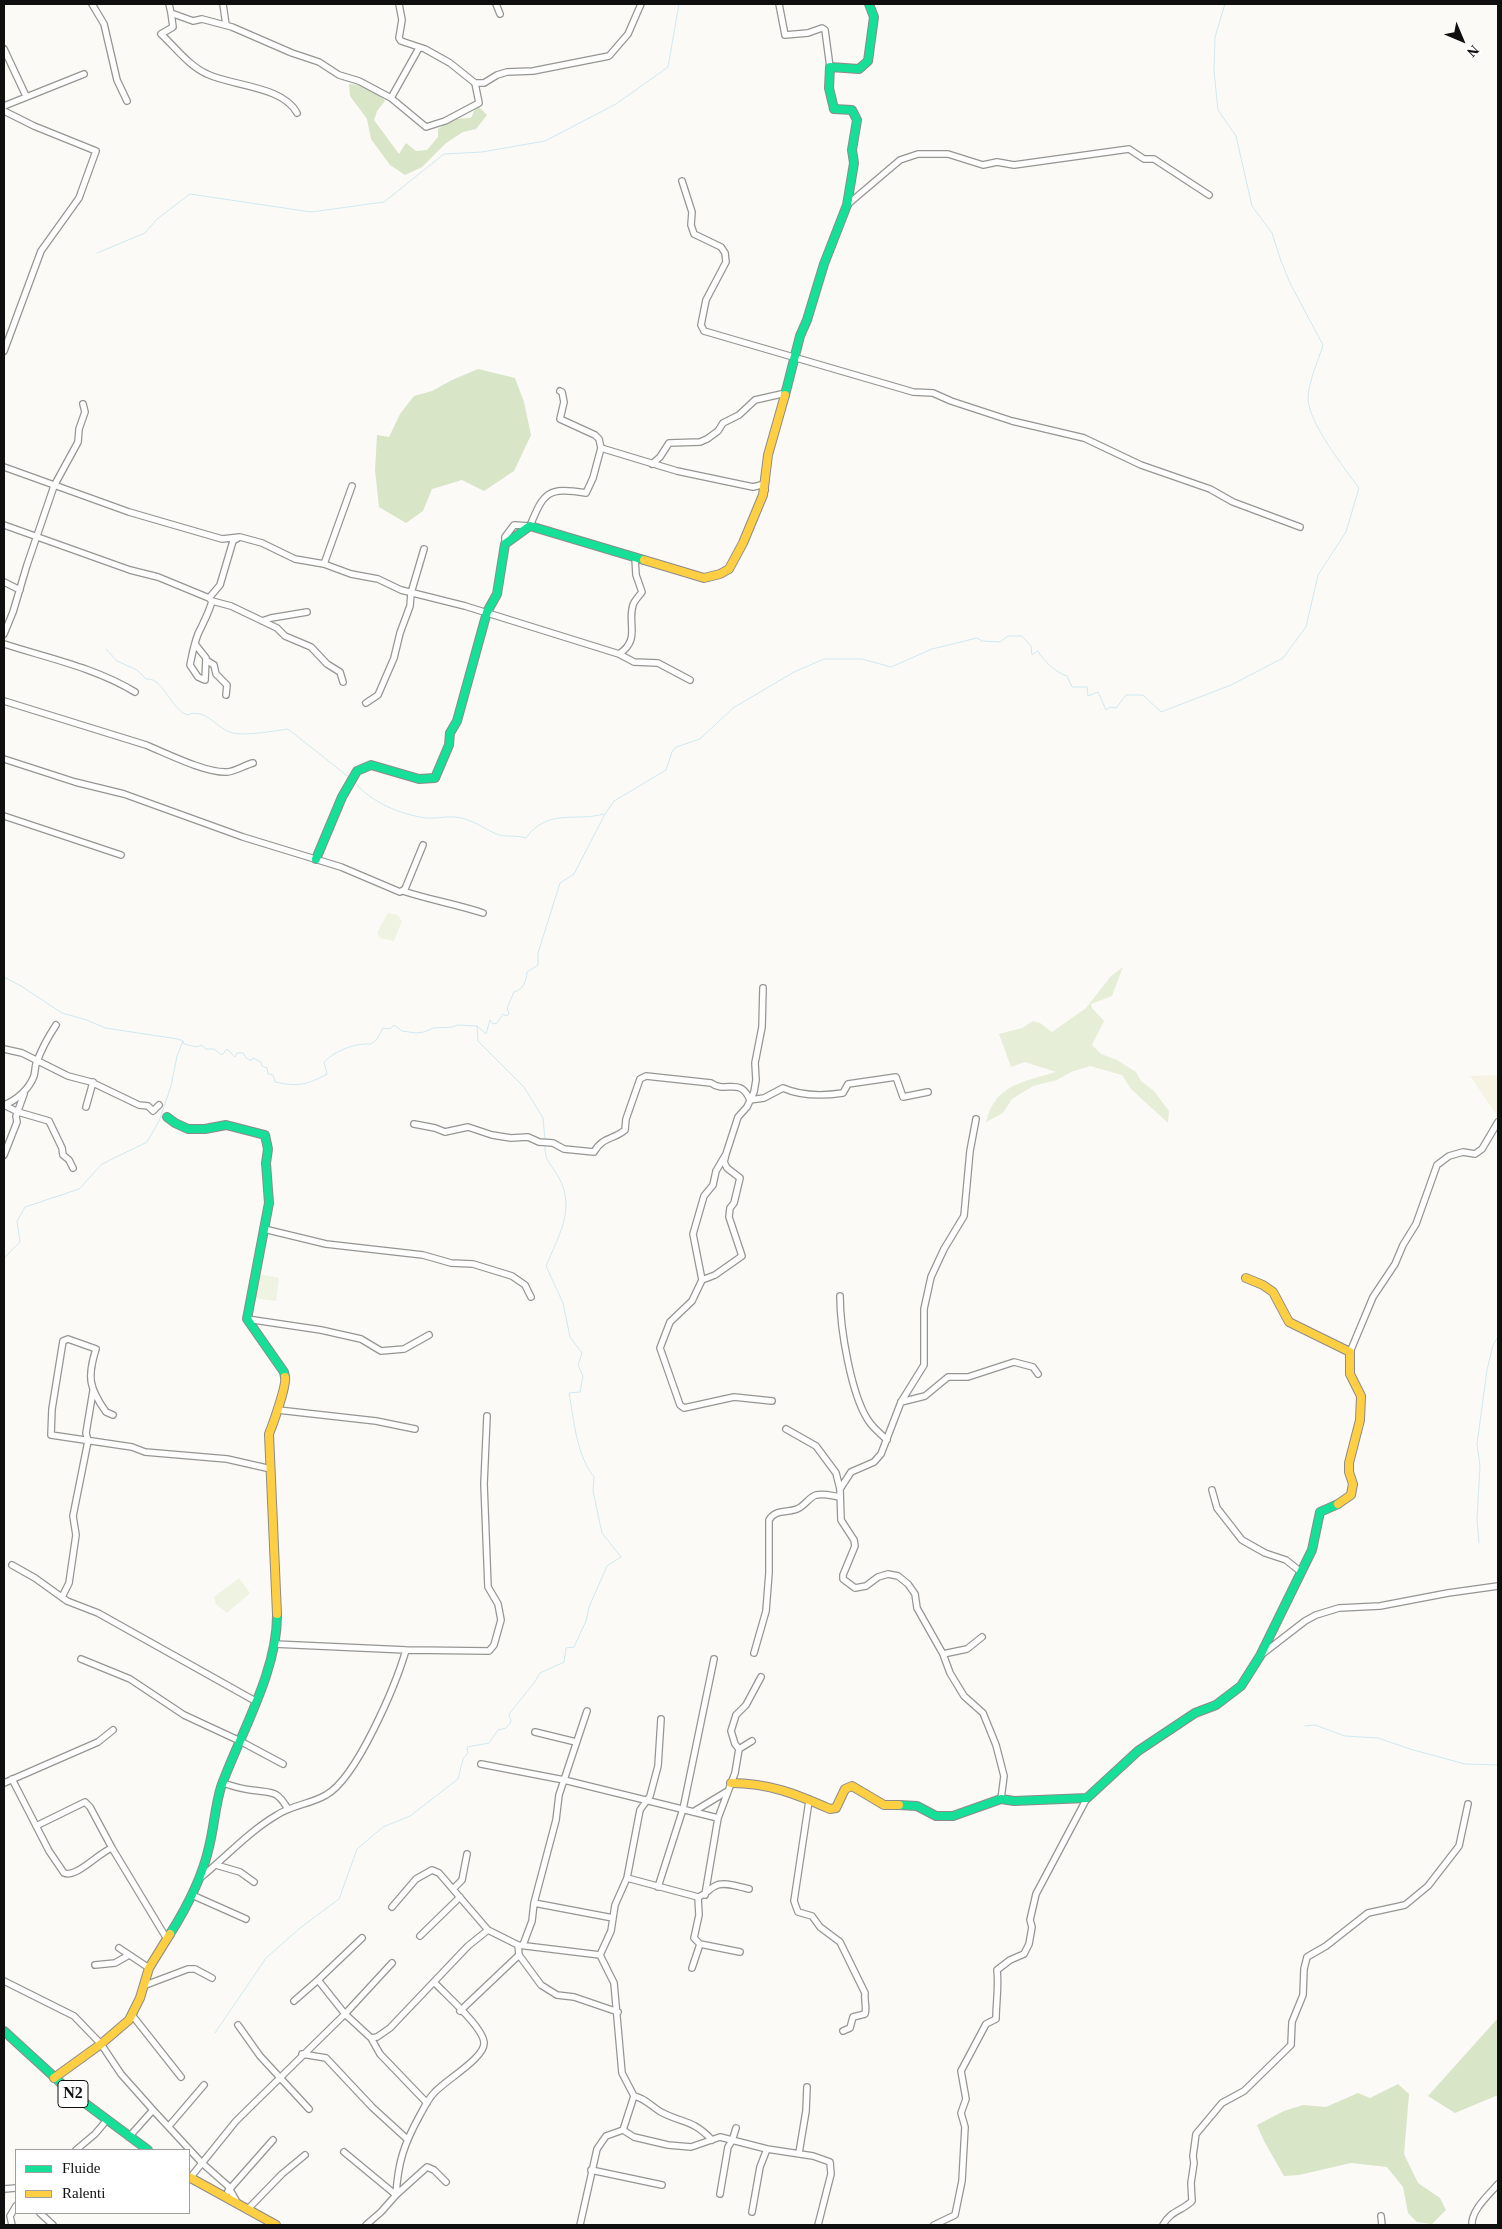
<!DOCTYPE html>
<style>
body{margin:0}
#map{position:relative;width:1502px;height:2229px;overflow:hidden;background:#fbfaf6;font-family:Georgia,serif}
canvas{display:block}
.frame{position:absolute;inset:0;border:5px solid #0f0f0f;pointer-events:none}
.legend{position:absolute;left:15px;top:2149px;width:175px;height:65px;box-sizing:border-box;background:#fff;border:1px solid #9f9f9f;margin:0;padding:6px 9px;list-style:none;font-size:15px;color:#0f0f0f}
.legend li{display:flex;align-items:center;gap:10px;height:25px}
.legend b{width:25px;border:1px solid #9f9f9f}
.north{position:absolute;left:1437px;top:15px;width:50px;height:50px;-webkit-text-stroke:4px #fff;paint-order:stroke;rotate:135deg;font-size:14px;font-weight:700;line-height:20px;text-align:center;color:#0f0f0f}
.north::after{content:'';display:block;margin:auto;width:18px;height:22px;background:#0f0f0f;clip-path:polygon(50% 0,100% 100%,50% 72%,0 100%)}
</style>
<div id="map">
<canvas width="1502" height="2229"></canvas>
<div class="frame"></div>
<ul class="legend">
<li><b style="height:6px;background:#16e098"></b>Fluide</li>
<li><b style="height:6px;background:#ffcf43"></b>Ralenti</li>
</ul>
<div class="north">N</div>
</div>
<script>
const g = document.querySelector('canvas').getContext('2d');
g.lineJoin = 'round';
function fill(path, color) {
  g.fillStyle = color;
  g.fill(path, 'evenodd');
}
function strokePath(path, color, width, dash) {
  g.strokeStyle = color;
  g.lineWidth = width;
  g.lineCap = dash ? 'butt' : 'round';
  g.setLineDash(dash || []);
  g.stroke(path);
}
function label(font, color, halo, rows, align = 'center') {
  g.font = font + ' Georgia,serif';
  g.lineWidth = 5;
  g.setLineDash([]);
  g.textBaseline = 'middle';
  g.strokeStyle = halo;
  g.fillStyle = color;
  for (const [text, x, y, turn = 0] of rows) {
    g.save();
    g.translate(x, y);
    g.rotate((+turn || 0) * Math.PI / 180);
    g.textAlign = isNaN(turn) ? turn : align;
    if (halo) g.strokeText(text, 0, 0);
    g.fillText(text, 0, 0);
    g.restore();
  }
}
const farmland = new Path2D(`
 M1498 1075V1117L1470 1076Z`);
const green = new Path2D(`
 M1123 967 1112 996 1091 1004 1092 1008 1104 1021 1092 1045 1101 1054 1117 1060 1136 1072 1141 1081 1154 1091 1169 1111 1168 1123 1131 1089 1122 1075 1090 1066 1071 1072 1057 1080 1033 1086 1012 1099 1003 1113 986 1122C995 1084 1024 1082 1056 1072L1025 1062 1011 1067 999 1034 1022 1028 1033 1021 1040 1023 1052 1032 1086 1008 1111 976Z`);
const forest = new Path2D(`
 M349 84C364 85 376 89 385 101L377 111 374 120 399 154 406 143 416 151 427 150 438 137V129L452 119 471 118 475 109 479 107 487 115 476 129 463 132 446 143 422 167 405 175 390 165 371 139 367 119 350 96Z
 M478 369 515 378 524 402 531 435 514 471 484 491 462 480 432 489 423 511 406 523 379 507 375 470 377 435 389 437 400 414 414 396 432 391 452 380Z
 M1498 2018V2095L1455 2113 1428 2096Z
 M1398 2084 1409 2094 1404 2154 1418 2183 1440 2198 1446 2210 1432 2224 1417 2222 1408 2213 1403 2187 1387 2167 1351 2163 1299 2175 1284 2176 1264 2141 1257 2125 1284 2111 1303 2105 1326 2107 1358 2093 1370 2098Z`);
const pitch = new Path2D(`
 M388 913 397 915 402 921 394 941 380 938 377 933Z
 M259 1274 279 1278 276 1301 254 1298Z
 M239 1578 250 1593 227 1613 216 1604 214 1597Z`);
const stream = new Path2D(`
 M97 253 145 233 157 219 190 194 311 212 384 202 444 154 482 152 545 141 616 104 668 67 679 4
 M106 649 117 661 137 670 146 679C163 677 170 708 187 715 206 707 216 729 233 733 244 736 275 731 288 729L350 778
 M355 783C373 803 399 814 426 818 438 819 449 815 461 818 475 821 486 830 499 835 508 837 517 835 526 838 547 808 576 822 604 814
 M4 977 21 986 62 1013 87 1020 105 1028 178 1039 183 1041 184 1044 197 1047 201 1045 206 1049H214L222 1055 227 1049 235 1057 237 1053H243L246 1058 251 1061 253 1058 261 1062 262 1066 267 1068 268 1074 273 1075 275 1082C298 1087 307 1085 327 1074L324 1062C336 1050 355 1043 371 1044L377 1039 383 1028 390 1029 394 1025 402 1031 416 1033 424 1032 433 1028 453 1027 457 1025 477 1026 486 1034 490 1020 493 1024 497 1023 503 1014 506 1016 509 1014 507 1008 514 992C524 989 526 981 527 972L538 965V953L560 883 574 874 605 814 614 801 666 770 672 752 676 747 700 739 733 708 794 672 824 659H862L891 667 932 649 977 638 982 641 1000 642 1008 636H1022L1031 646 1032 655 1038 651C1043 661 1057 673 1067 676L1072 687H1087L1088 696 1098 692 1106 710 1110 707 1116 708 1126 695H1143L1161 712 1231 685 1283 658 1306 627 1318 575 1346 532 1359 488C1345 469 1307 421 1308 397 1309 381 1318 361 1323 345L1290 283 1281 261 1272 233 1252 206 1236 136 1218 110 1214 71 1215 37 1225 4
 M477 1026 478 1041 524 1087 543 1118 545 1140
 M4 1258 20 1242 17 1221 25 1207 79 1189 102 1164 147 1142 159 1121 171 1086 177 1056 183 1041
 M1479 1543 1477 1519 1480 1466 1477 1444 1487 1370 1493 1345 1498 1337
 M1305 1726 1315 1725 1345 1736 1378 1738 1410 1749 1465 1764 1498 1765
 M215 2033 266 1958 300 1928 339 1899 357 1849 383 1827 410 1816 458 1779 463 1759 468 1753 467 1747 489 1743 498 1730 506 1728 511 1722 509 1714 534 1683 540 1673 564 1662 566 1648 574 1647 586 1621 589 1607 607 1566 621 1557 602 1533 593 1491 594 1477C576 1454 574 1420 569 1393L580 1392 583 1376 578 1365 582 1353 570 1337 563 1303 546 1266C558 1237 576 1209 559 1178 551 1163 544 1162 545 1144`);
const street = new Path2D(`
 M92 4 104 24 117 80 127 101
 M169 4 171 13 193 21 202 19 232 27 292 53 319 62 339 75 359 81 391 98 426 127 445 121 479 103 475 83
 M223 4 226 25
 M399 4 402 20 399 38 401 41 425 49 450 63 475 83H484L497 75 507 72 533 71 609 56 628 34 641 4
 M496 4 500 14
 M779 4 785 35 808 33 822 28 825 30 830 67
 M171 13 173 27 161 34C175 47 189 66 207 74 232 86 283 86 297 113
 M4 49 26 96
 M391 98 419 48
 M4 106 84 74
 M4 111 34 126 96 151 79 198 41 251 4 351
 M682 181 692 212 691 225 694 234 721 247 725 253 726 262 706 300 701 325 704 331 896 387 913 392 933 393 951 401 1012 421 1084 438 1141 465 1210 489 1233 502 1300 527
 M847 205 900 160 918 154H948L983 165 997 162 1014 165 1129 149 1144 159H1154L1209 195
 M560 391 562 392 564 402 560 419 595 435 599 439 601 448 677 471 753 487 761 485 765 490
 M652 464 660 457 669 443 700 442 707 439 718 431 723 423 739 415 755 400 786 393
 M4 467 129 512 222 539 240 537 262 543 295 559 324 564 351 574 378 579 401 590 465 606 619 654 634 662 658 663 690 680
 M4 525 130 570 158 577 209 598 212 601 231 606 277 628 285 636 311 647 327 664 340 672 343 682
 M505 544V537L514 525 530 526C544 492 547 487 586 493L593 478 601 448
 M324 564 352 486
 M4 582 20 590
 M209 598 220 585 233 541 238 538
 M262 621 271 618 307 612
 M4 634 13 612 27 565 54 486 78 442 79 429 85 412 83 404
 M4 644C48 658 96 668 135 692
 M195 644 206 658 205 680 198 677 190 665C192 655 194 644 198 634 203 623 209 613 212 601
 M619 654C641 639 627 624 633 605 634 601 640 595 642 592L636 575 635 557
 M206 660 214 665 216 674 227 685 226 695
 M4 701 146 745C166 753 205 773 227 772 234 772 245 765 253 763
 M366 703 378 695 394 658 400 633 410 606 411 593 424 549
 M4 759 75 782 124 794 243 837 341 867 400 892 405 889 423 845
 M4 816 121 855
 M403 891C430 900 456 904 483 913
 M4 1049 22 1053 68 1076 91 1082 139 1105 148 1106 153 1111 159 1105
 M4 1105 18 1112 49 1121 62 1148 63 1155 69 1160 73 1168
 M4 1105C17 1100 29 1089 34 1076 35 1072 35 1068 36 1064 41 1050 48 1037 56 1025
 M86 1107 93 1082
 M414 1124 435 1128 445 1132 468 1127 492 1135 511 1138 528 1137 539 1142 553 1143 564 1149 594 1152C602 1137 615 1139 625 1130L626 1119 640 1079 646 1076 711 1083C726 1094 740 1076 750 1100L764 1098 783 1088C801 1096 823 1096 843 1093L848 1084 896 1077 903 1097 928 1092
 M726 1154 724 1162 727 1168 740 1178 734 1203 730 1208 729 1217 742 1256 715 1275 702 1280 692 1301 670 1322 660 1348 680 1405 684 1408 734 1397 772 1401
 M4 1155 17 1122 16 1116 24 1094
 M264 1229 326 1244 423 1255 451 1263 473 1264 512 1276 525 1285 531 1297
 M702 1280 693 1234 704 1196 713 1185 716 1171 726 1154 738 1117 747 1107 754 1092 756 1080 755 1063 762 1027 763 988
 M840 1296C840 1328 851 1394 868 1420 873 1428 881 1434 887 1440
 M247 1319 321 1330 361 1339 381 1351 404 1349 429 1335
 M1350 1352 1373 1297 1395 1264 1403 1245 1416 1224 1437 1165 1449 1156 1463 1152 1475 1154 1482 1149 1498 1122
 M901 1402 925 1396 948 1377H968L1014 1362 1033 1367 1038 1374
 M278 1410 376 1421 415 1429
 M113 1415 106 1412C89 1388 87 1377 96 1349L68 1339 63 1341 52 1409 51 1435 132 1447 145 1452 227 1459 271 1469
 M786 1429 816 1446 836 1473 840 1489 841 1520 854 1540 855 1546 843 1575V1579L855 1588 866 1586 878 1577 888 1574 898 1576 908 1584 915 1594 917 1608 943 1654 950 1673 964 1696 983 1713 996 1745 1004 1776 1001 1799
 M840 1489 851 1472 874 1462 881 1454 901 1402 924 1365V1309L931 1277 944 1249 964 1216 970 1151 976 1119
 M1212 1490 1217 1508 1242 1540 1265 1553 1286 1560 1301 1572
 M12 1565 35 1578 67 1601 98 1613 257 1702
 M62 1597 69 1583 76 1535 73 1516 88 1441 86 1433 93 1391
 M274 1644 406 1650 489 1651 494 1645 501 1620 498 1604 488 1587 484 1484 487 1416
 M754 1653 766 1611 769 1573V1520C775 1509 787 1513 797 1509 805 1506 809 1497 816 1495 825 1493 832 1496 840 1497
 M943 1654 967 1649 982 1637
 M1261 1655 1305 1621 1316 1615 1339 1608 1380 1606 1448 1593 1498 1586
 M81 1659 130 1679 184 1715 240 1741 283 1764
 M535 1732 576 1742
 M739 1749 735 1744 731 1731 736 1715 746 1705 761 1677
 M481 1764 564 1780 718 1818
 M12 1779 49 1851 64 1873C77 1878 98 1853 112 1848L167 1939
 M4 1783 98 1742 113 1730
 M223 1783C232 1786 241 1789 251 1790 272 1793 276 1789 288 1809
 M809 1801 794 1901 798 1912 812 1916 820 1927 840 1942 865 1993C864 2001 867 2007 865 2014L853 2017 850 2028 843 2031
 M693 1812 726 1792
 M36 1826 85 1802 90 1807 112 1848
 M216 1865 240 1872 254 1882
 M200 1878C226 1857 248 1832 277 1815 292 1805 311 1804 326 1795 357 1778 396 1684 406 1650
 M627 1878 698 1897C705 1895 709 1889 715 1886 724 1881 739 1887 749 1889
 M658 1887 683 1809 714 1659
 M453 1889 462 1880 467 1854
 M192 1895 246 1919
 M705 1895 718 1818 735 1773 739 1749 752 1741
 M534 1903 613 1918
 M392 1907 416 1879 432 1870 439 1873 488 1930
 M420 1936 460 1897
 M362 1938 318 1980 345 2014 392 1963
 M700 1944 740 1952
 M518 1945 519 1955 541 1985 557 1995 574 1997 618 2012
 M523 1945 532 1921 534 1903 556 1820 559 1795 587 1711
 M119 1948 149 1968
 M600 1955 611 1931 615 1905 627 1878 640 1810 650 1796 658 1766 661 1719
 M95 1965 115 1963 129 1955
 M692 1968 700 1944 694 1938 699 1915 698 1897
 M4 1981 74 2016 101 2044 121 2074 153 2110 202 2163 228 2186 238 2204
 M143 1986 188 1969H195L212 1978
 M294 2001 318 1980
 M460 2011 519 1955
 M132 2015 181 2077
 M238 2025 260 2056 309 2109
 M371 2038 380 2054 427 2103
 M302 2054 326 2058 372 2107 407 2139
 M634 2096C645 2098 652 2107 661 2112 684 2124 692 2119 712 2140
 M169 2126 204 2085
 M623 2130 634 2137 668 2145 691 2147 720 2137 767 2149 813 2156 830 2162 831 2174 818 2225
 M129 2137 153 2110
 M76 2150 95 2134 106 2121
 M344 2152 396 2195 381 2212 366 2225
 M799 2153 806 2111 807 2087
 M591 2170 662 2185
 M190 2178 236 2121 345 2014 371 2038 377 2037 390 2028 468 1946 488 1930 518 1945 600 1955 614 1983 622 2073 634 2096 623 2130 606 2136 597 2149 580 2225
 M4 2189 16 2188
 M228 2191 273 2140
 M720 2194 728 2147 732 2141 736 2128
 M396 2195C398 2162 404 2144 420 2115 424 2108 428 2099 434 2093 444 2081 485 2058 484 2043 484 2028 445 1994 434 1982
 M396 2195 427 2167 434 2170 446 2182
 M247 2210 282 2174 305 2155
 M752 2212 760 2167 767 2149
 M40 2213 53 2225
 M1381 2216 1382 2225
 M12 2225 10 2216 16 2206
 M934 2225 955 2215 962 2181 965 2127 961 2113 966 2099 961 2071 986 2024 996 2019C996 2003 999 1986 997 1970L1010 1960 1024 1954 1029 1944 1032 1927 1030 1920 1036 1894 1087 1798
 M1163 2225C1170 2211 1182 2211 1192 2201L1191 2183 1194 2163 1193 2156 1196 2134 1222 2103 1244 2091 1291 2045 1292 2022 1303 1995 1304 1969 1307 1957 1326 1946 1368 1913 1405 1905 1428 1886 1459 1846 1468 1804
 M1472 2225C1471 2210 1489 2195 1498 2184`);
const fast = new Path2D(`
 M785 395 800 336 807 320 824 264 847 205 854 163 852 150 857 120 852 110 834 109 829 88 830 67 859 69 868 61 874 17 869 4
 M316 859 342 797 357 771 371 765 419 779 435 778 449 745 450 733 457 721 487 612 497 594 505 544 530 526 644 560
 M167 1117 175 1123 188 1129H205L226 1125 265 1135 268 1149 266 1163 269 1203 247 1319 284 1372 285 1377
 M899 1805 917 1806 936 1816H953L1001 1799 1014 1801 1087 1798 1138 1751 1195 1713 1216 1705 1241 1686 1260 1656 1312 1550 1320 1512 1338 1504
 M170 1934C187 1907 202 1879 209 1847 214 1827 215 1807 221 1787 240 1734 278 1671 277 1614
 M4 2031 74 2095 148 2150`);
const slow = new Path2D(`
 M644 560 704 578 720 574 729 569 743 543 763 495 768 455 785 395
 M1246 1278 1263 1285 1273 1292 1289 1322 1350 1352V1374L1361 1396 1360 1420 1349 1463V1472L1353 1484 1351 1495 1338 1504
 M277 1614 269 1434C273 1424 287 1385 285 1377
 M731 1783C769 1783 796 1794 830 1809L836 1808 845 1789 852 1786 884 1805H899
 M54 2078 101 2044 129 2020 140 1998 149 1968 170 1934
 M189 2177 276 2225`);
const shields = [
 [73,2094,30]
];
const shieldNames = [
 ["N2",73,2094]
];
fill(farmland, '#f6f3e4');
fill(green, '#e7eed8');
fill(forest, '#d8e5c7');
fill(pitch, '#eff3e1');
strokePath(stream, '#d0e8f2', 1);
strokePath(street, '#959593', 8);
strokePath(fast, '#8c8b8a', 10);
strokePath(slow, '#8c8b8a', 10);
strokePath(street, '#fefefe', 5.5);
strokePath(fast, '#16e098', 8);
strokePath(slow, '#ffcf43', 8);
for (const [x, y, w] of shields) {
  const box = new Path2D();
  box.roundRect(x - w / 2, y - 13.5, w, 27, 4);
  g.fillStyle = '#fff';
  g.fill(box);
  strokePath(box, '#0f0f0f', 1);
}
label('bold 16px', '#0f0f0f', null, shieldNames);
</script>
